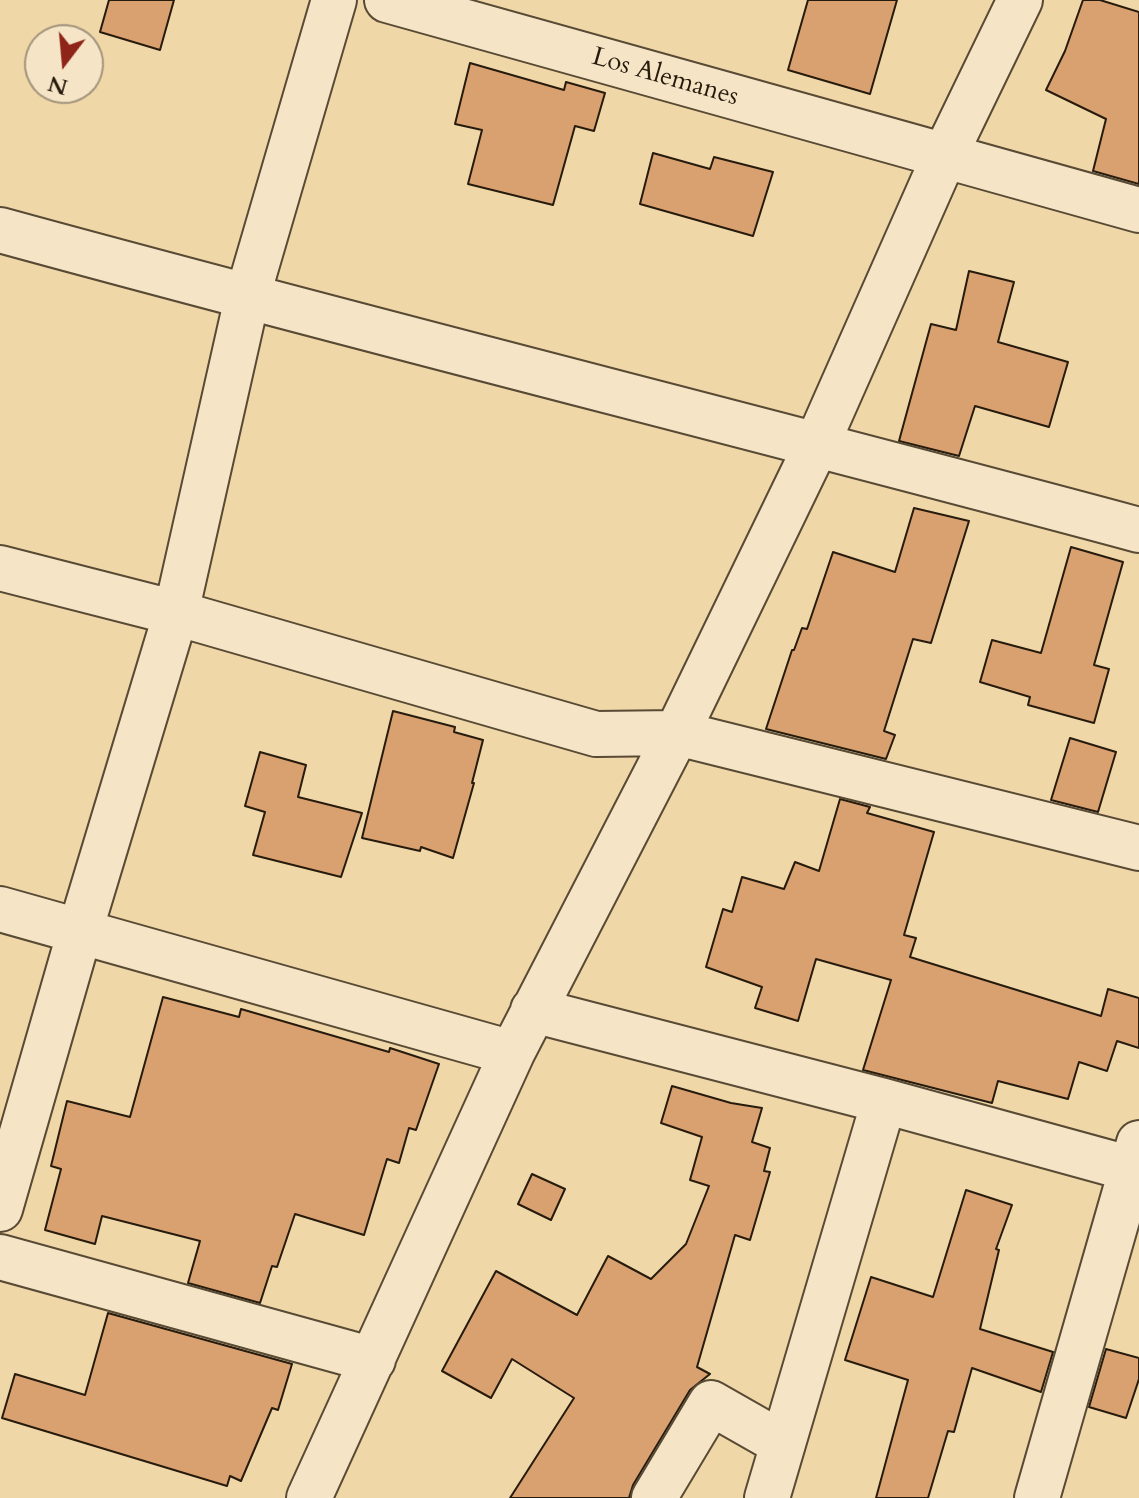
<!DOCTYPE html>
<style>
body{margin:0}
#map{position:relative;width:1139px;height:1498px;overflow:hidden;background:#f0d7a8;font-family:Cardo,serif}
canvas{display:block}
.north{position:absolute;left:24px;top:24px;width:80px;height:80px;box-sizing:border-box;background:#f5e5c6;border:2px solid #a2947c;border-radius:50%;rotate:196deg;font-size:22px;font-weight:700;line-height:32px;text-align:center;color:#261b0d}
.north::after{content:'';display:block;margin:auto;width:28px;height:36px;background:#8f2418;clip-path:polygon(50% 0,100% 100%,50% 72%,0 100%)}
</style>
<div id="map">
<canvas width="1139" height="1498"></canvas>
<div class="north">N</div>
</div>
<script>
const g = document.querySelector('canvas').getContext('2d');
g.lineJoin = 'round';
function fill(path, color) {
  g.fillStyle = color;
  g.fill(path, 'evenodd');
}
function strokePath(path, color, width, dash) {
  g.strokeStyle = color;
  g.lineWidth = width;
  g.lineCap = dash ? 'butt' : 'round';
  g.setLineDash(dash || []);
  g.stroke(path);
}
function label(font, color, halo, rows, align = 'center') {
  g.font = font + ' Cardo,serif';
  g.lineWidth = 6;
  g.setLineDash([]);
  g.textBaseline = 'middle';
  g.strokeStyle = halo;
  g.fillStyle = color;
  for (const [text, x, y, turn = 0] of rows) {
    g.save();
    g.translate(x, y);
    g.rotate((+turn || 0) * Math.PI / 180);
    g.textAlign = isNaN(turn) ? turn : align;
    if (halo) g.strokeText(text, 0, 0);
    g.fillText(text, 0, 0);
    g.restore();
  }
}
const building = new Path2D(`
 M109 0H174L160 50 100 32Z
 M808 0H897L870 94 788 70Z
 M1083 0H1100L1139 12V184L1093 171 1106 119 1046 90 1065 51Z
 M470 63 564 90 566 82 605 93 594 131 575 126 553 205 468 184 482 130 455 124Z
 M653 153 710 169 714 157 773 172 753 236 640 204Z
 M969 271 1014 282 998 342 1068 362 1049 427 975 406 959 456 899 441 931 324 956 330Z
 M914 508 969 521 931 643 913 639 884 731 895 735 886 759 766 729 792 650H794L802 628 807 629 833 552 895 572Z
 M1071 547 1123 562 1094 665 1109 669 1094 723 1028 705 1030 697 980 682 992 640 1041 653Z
 M393 711 455 727 454 732 483 740 472 783H474L453 858 421 847 420 851 362 838Z
 M1070 738 1116 752 1098 812 1051 800Z
 M260 752 306 765 298 797 362 813 341 877 253 855 265 812 245 806Z
 M840 799 870 807 867 813 934 832 904 935 916 938 910 957 1101 1016 1108 989 1139 998V1048L1117 1041 1107 1071 1079 1062 1068 1099 998 1081 992 1103 863 1070 891 980 816 959 798 1021 755 1008 762 987 706 967 723 909 732 912 742 877 784 889 795 862 819 871Z
 M163 997 239 1017 241 1009 389 1052 390 1048 439 1064 416 1130 409 1128 399 1163 387 1159 364 1235 295 1214 277 1267 272 1266 260 1303 188 1283 200 1241 102 1216 95 1244 45 1230 61 1169 51 1166 67 1101 130 1117Z
 M672 1086 731 1103 762 1108 752 1142 770 1148 764 1171 770 1172 750 1240 735 1235 697 1367 710 1374 690 1390 633 1485 629 1498H510L574 1398 512 1359 491 1398 442 1371 496 1271 577 1315 608 1256 651 1279 686 1244 709 1186 690 1180 702 1137 661 1123Z
 M532 1174 565 1189 551 1220 518 1204Z
 M966 1190 1012 1205 996 1249 999 1250 980 1329 1053 1352 1041 1392 972 1368 954 1432 948 1431 928 1498H876L908 1380 845 1360 871 1277 933 1297Z
 M108 1313 292 1364 278 1410 272 1408 241 1481 230 1476 227 1486 2 1418 15 1374 85 1395Z
 M1106 1349 1139 1358V1379L1126 1418 1089 1407Z`);
const street = new Path2D(`
 M387 0 1139 210
 M0 230C379 334 760 428 1139 530
 M0 568 176 613 596 734 677 733 1139 848
 M0 909 512 1053
 M533 1010 884 1101 1139 1171
 M0 1209 80 931 176 613 247 298 334 0
 M0 1257 373 1360
 M309 1498 512 1053 677 733 817 444 944 157 1020 0
 M654 1498 711 1403 783 1444
 M767 1498 884 1101
 M1037 1498 1139 1143`);
const streetNames = [
 ["Los Alemanes",665,78,16]
];
fill(building, '#d9a070');
strokePath(building, '#261b0d', 2);
strokePath(street, '#584a34', 48);
strokePath(street, '#f5e5c6', 44);
label('26px', '#261b0d', '#f5e5c6', streetNames);
</script>
